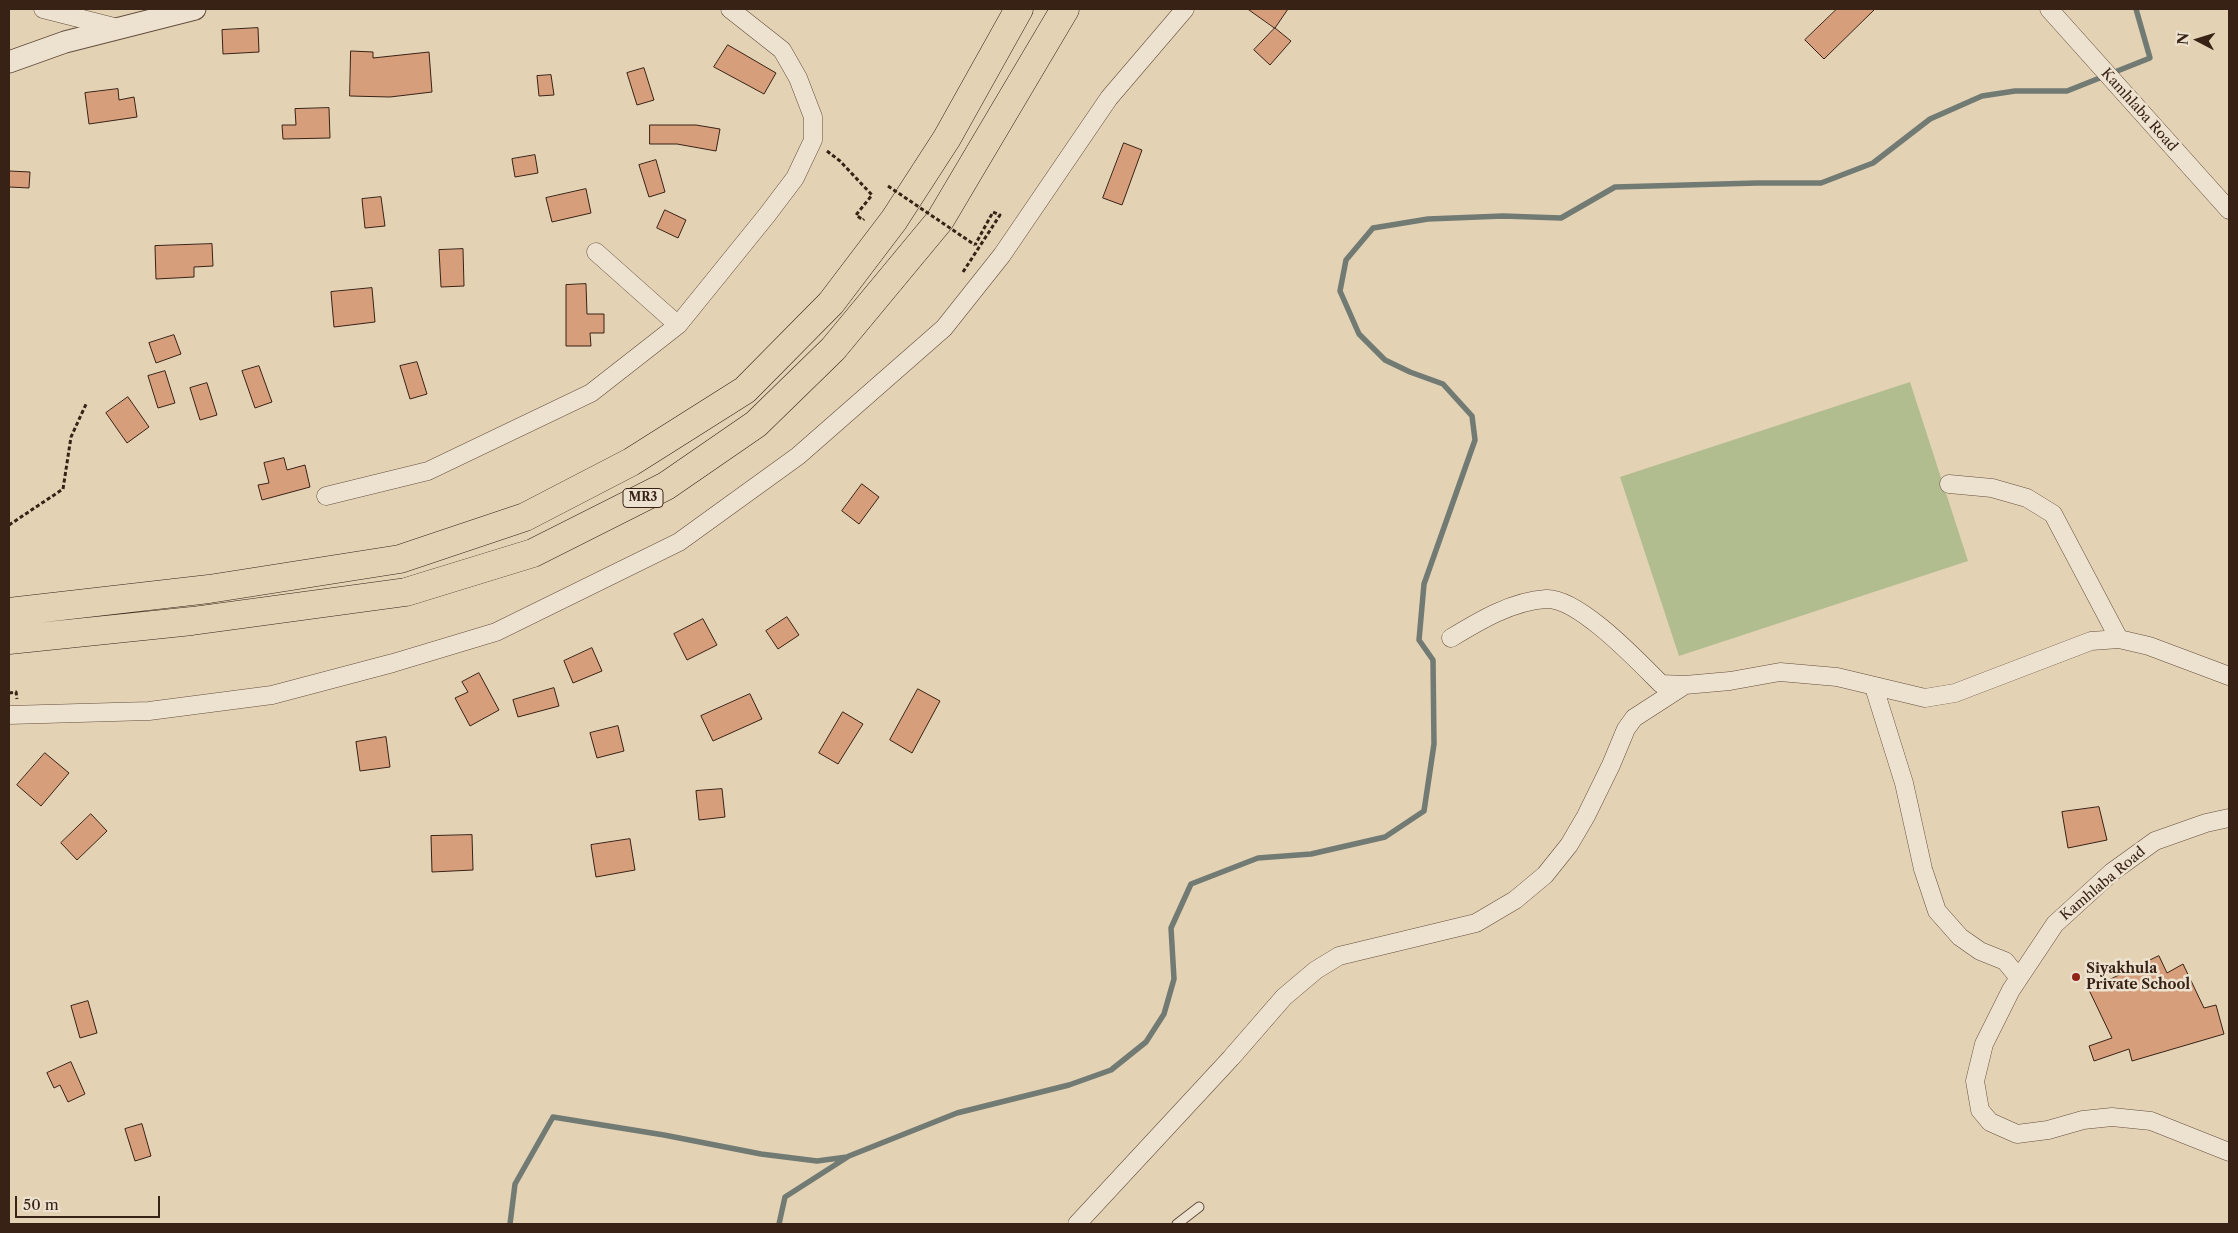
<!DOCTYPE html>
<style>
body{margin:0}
#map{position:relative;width:2238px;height:1233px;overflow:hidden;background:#e4d2b5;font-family:"Libre Caslon Text",serif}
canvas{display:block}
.frame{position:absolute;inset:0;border:10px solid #382215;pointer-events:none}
.north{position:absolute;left:2173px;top:15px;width:50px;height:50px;-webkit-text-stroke:4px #ede2cf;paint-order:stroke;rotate:275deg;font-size:14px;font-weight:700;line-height:20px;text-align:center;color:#382215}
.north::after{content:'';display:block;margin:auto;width:18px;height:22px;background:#382215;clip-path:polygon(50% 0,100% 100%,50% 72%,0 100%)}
.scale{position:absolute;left:15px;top:1196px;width:145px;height:22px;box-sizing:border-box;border:2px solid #382215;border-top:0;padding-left:6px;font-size:15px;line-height:18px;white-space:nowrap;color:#382215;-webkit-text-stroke:4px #ede2cf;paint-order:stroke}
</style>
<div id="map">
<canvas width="2238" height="1233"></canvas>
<div class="frame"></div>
<div class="north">N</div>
<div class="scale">50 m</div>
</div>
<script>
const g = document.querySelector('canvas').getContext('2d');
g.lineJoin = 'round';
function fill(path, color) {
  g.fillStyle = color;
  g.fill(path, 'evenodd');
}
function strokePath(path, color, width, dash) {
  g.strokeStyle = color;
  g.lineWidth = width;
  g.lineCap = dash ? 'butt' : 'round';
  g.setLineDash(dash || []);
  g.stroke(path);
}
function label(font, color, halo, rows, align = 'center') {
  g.font = font + ' "Libre Caslon Text",serif';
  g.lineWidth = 5;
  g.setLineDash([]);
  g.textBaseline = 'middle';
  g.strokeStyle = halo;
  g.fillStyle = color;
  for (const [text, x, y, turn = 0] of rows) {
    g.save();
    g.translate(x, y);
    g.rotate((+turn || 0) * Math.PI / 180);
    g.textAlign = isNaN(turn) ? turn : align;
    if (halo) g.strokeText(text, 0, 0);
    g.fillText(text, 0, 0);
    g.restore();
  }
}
const green = new Path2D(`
 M1910 382 1968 561 1679 656 1620 477Z`);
const stream = new Path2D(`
 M510 1224 515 1184 553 1117 664 1135 761 1154 817 1161 847 1157
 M779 1224 785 1197 849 1156 957 1113 1069 1085 1111 1070 1146 1042 1164 1014 1174 979 1171 928 1191 884 1258 858 1311 854 1385 837 1424 811 1434 744 1433 660 1419 640 1424 584 1475 440 1472 416 1443 384 1410 372 1385 360 1359 334 1340 291 1346 260 1373 228 1428 219 1503 216 1561 218 1615 187 1757 183H1821L1873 163 1930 119 1982 96 2015 91H2067L2150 58 2136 9`);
const building = new Path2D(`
 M1248 9H1288L1275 28Z
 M1837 9H1875L1824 59 1805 40Z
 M258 28 259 52 223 54 222 30Z
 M1275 28 1291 41 1270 65 1254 50Z
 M728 45 776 73 764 94 714 67Z
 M351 51 373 52V58L429 52 432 92 390 97 350 96Z
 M644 68 654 100 637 105 627 73Z
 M551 75 554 95 539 96 537 76Z
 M118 89 119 100 134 97 137 117 89 124 85 93Z
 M329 108 330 138 283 139 282 125H296L295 109Z
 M650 125H696L720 129 716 151 677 144H650Z
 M1124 143 1142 150 1122 205 1103 198Z
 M535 155 538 173 515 177 512 159Z
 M656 160 665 192 649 197 639 165Z
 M9 171 30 172 29 188 9 187Z
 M586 189 591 213 552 222 546 198Z
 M381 197 385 226 365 228 362 199Z
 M665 210 686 220 678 238 657 228Z
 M212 244 213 266 194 267V277L156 279 155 246Z
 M463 249 464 286 441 287 439 250Z
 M586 284 587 314H604V333H590L591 346H566V285Z
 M372 288 375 322 334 327 331 292Z
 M174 335 181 354 156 363 149 343Z
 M417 362 427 394 410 399 400 366Z
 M259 366 272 402 255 408 242 371Z
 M165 371 175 403 158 408 148 376Z
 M207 383 217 415 200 420 190 388Z
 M128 397 149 427 127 443 106 413Z
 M284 458 287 470 305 465 310 487 262 500 258 485 269 483 264 463Z
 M862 484 879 497 859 524 842 511Z
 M787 617 799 635 778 649 766 631Z
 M703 619 717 645 687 660 674 634Z
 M592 648 602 671 573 683 564 661Z
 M479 673 499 710 470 726 455 698 468 692 462 682Z
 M554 688 559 706 518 717 513 700Z
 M918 689 940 701 912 753 890 740Z
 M750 694 762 719 713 741 701 716Z
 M843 712 863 724 838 764 819 753Z
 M618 726 624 751 597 758 590 733Z
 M386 737 390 767 360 771 356 742Z
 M45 753 69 773 41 806 17 785Z
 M722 789 725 817 699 820 696 791Z
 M2099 807 2107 840 2068 848 2062 812Z
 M91 814 107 831 77 860 61 843Z
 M472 835 473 870 432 872 431 836Z
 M630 839 635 870 596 877 591 845Z
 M2159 956 2167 973 2183 964 2204 1008 2216 1005 2224 1034 2132 1061 2129 1049 2094 1061 2089 1046 2112 1038 2089 990Z
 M88 1001 97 1033 80 1038 71 1006Z
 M71 1062 85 1094 68 1102 60 1085 54 1088 47 1073Z
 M142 1124 151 1156 135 1161 125 1129Z`);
const path = new Path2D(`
 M827 151 840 161 872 195 856 215 863 220 864 219
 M963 272 1000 215 993 212 975 245
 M9 525 63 489 71 437 87 402
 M9 693 16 692 17 699`);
const service = new Path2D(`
 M1177 1224 1199 1207`);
const minor = new Path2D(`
 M43 9 118 28
 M2049 9 2229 210
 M596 252 678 325
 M1949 484 1992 488 2027 498 2053 514 2119 639
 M326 496 428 471 591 393 678 325 767 215 795 178 813 140V117L798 78 782 50 730 9
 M1451 638C1479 621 1512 601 1546 599 1578 597 1638 661 1661 684L1685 685 1730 681 1780 672 1837 677 1925 698 1955 693 2091 641 2119 639 2149 646 2229 676
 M1874 687 1904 783 1923 869 1937 911 1960 937 1980 951 2005 961 2019 978
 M9 715 149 711 272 695 393 663 496 632 679 542 798 456 944 328 1002 255 1109 98 1185 9
 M2229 818 2206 823 2155 841 2112 872 2055 924 2011 990 1984 1044 1975 1081 1980 1110 1990 1122 2017 1134 2048 1130 2083 1120 2112 1117 2151 1121 2229 1152
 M1077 1224 1231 1058 1284 997 1316 970 1339 956 1476 923 1515 900 1545 875 1569 845 1586 816 1611 765 1626 729 1634 718 1685 685`);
const tertiary = new Path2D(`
 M9 62 65 42 195 9`);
const motorway = new Path2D(`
 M9 612 209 589 400 559 525 517 631 462 745 390 831 303 894 220 947 138 1019 9
 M9 640 192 621 406 592 533 553 666 486 756 424 833 349 940 220 1065 9`);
const pathBridge = new Path2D(`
 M888 186 975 245`);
const markers = [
 [2076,977,5,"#8f2418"]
];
const shields = [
 [643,498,40]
];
const shieldNames = [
 ["MR3",643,498]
];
const streetNames = [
 ["Kamhlaba Road",2139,110,48],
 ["Kamhlaba Road",2103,884,-40]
];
const poiNames = [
 ["Siyakhula",2086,969],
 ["Private School",2086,985]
];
fill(green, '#b2bd8f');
strokePath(stream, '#717b74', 5.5);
fill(building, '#d79e7c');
strokePath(building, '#382215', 1);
strokePath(service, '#634e3d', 11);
strokePath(minor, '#634e3d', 19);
strokePath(tertiary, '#634e3d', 23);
strokePath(motorway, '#382215', 29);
strokePath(path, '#382215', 3, [4, 2.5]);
strokePath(service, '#ede2cf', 9);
strokePath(minor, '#ede2cf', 18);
strokePath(tertiary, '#ede2cf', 21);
strokePath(motorway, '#e4d2b5', 28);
strokePath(pathBridge, '#382215', 3, [4, 2.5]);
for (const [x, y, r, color] of markers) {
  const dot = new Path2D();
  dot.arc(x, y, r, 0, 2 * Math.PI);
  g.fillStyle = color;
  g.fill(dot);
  strokePath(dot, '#ede2cf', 2);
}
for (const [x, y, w] of shields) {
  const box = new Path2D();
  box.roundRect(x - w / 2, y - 9.5, w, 19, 4);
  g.fillStyle = '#ede2cf';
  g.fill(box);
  strokePath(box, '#382215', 1);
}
label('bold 12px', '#382215', null, shieldNames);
label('14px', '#382215', '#ede2cf', streetNames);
label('bold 14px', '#382215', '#ede2cf', poiNames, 'left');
</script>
